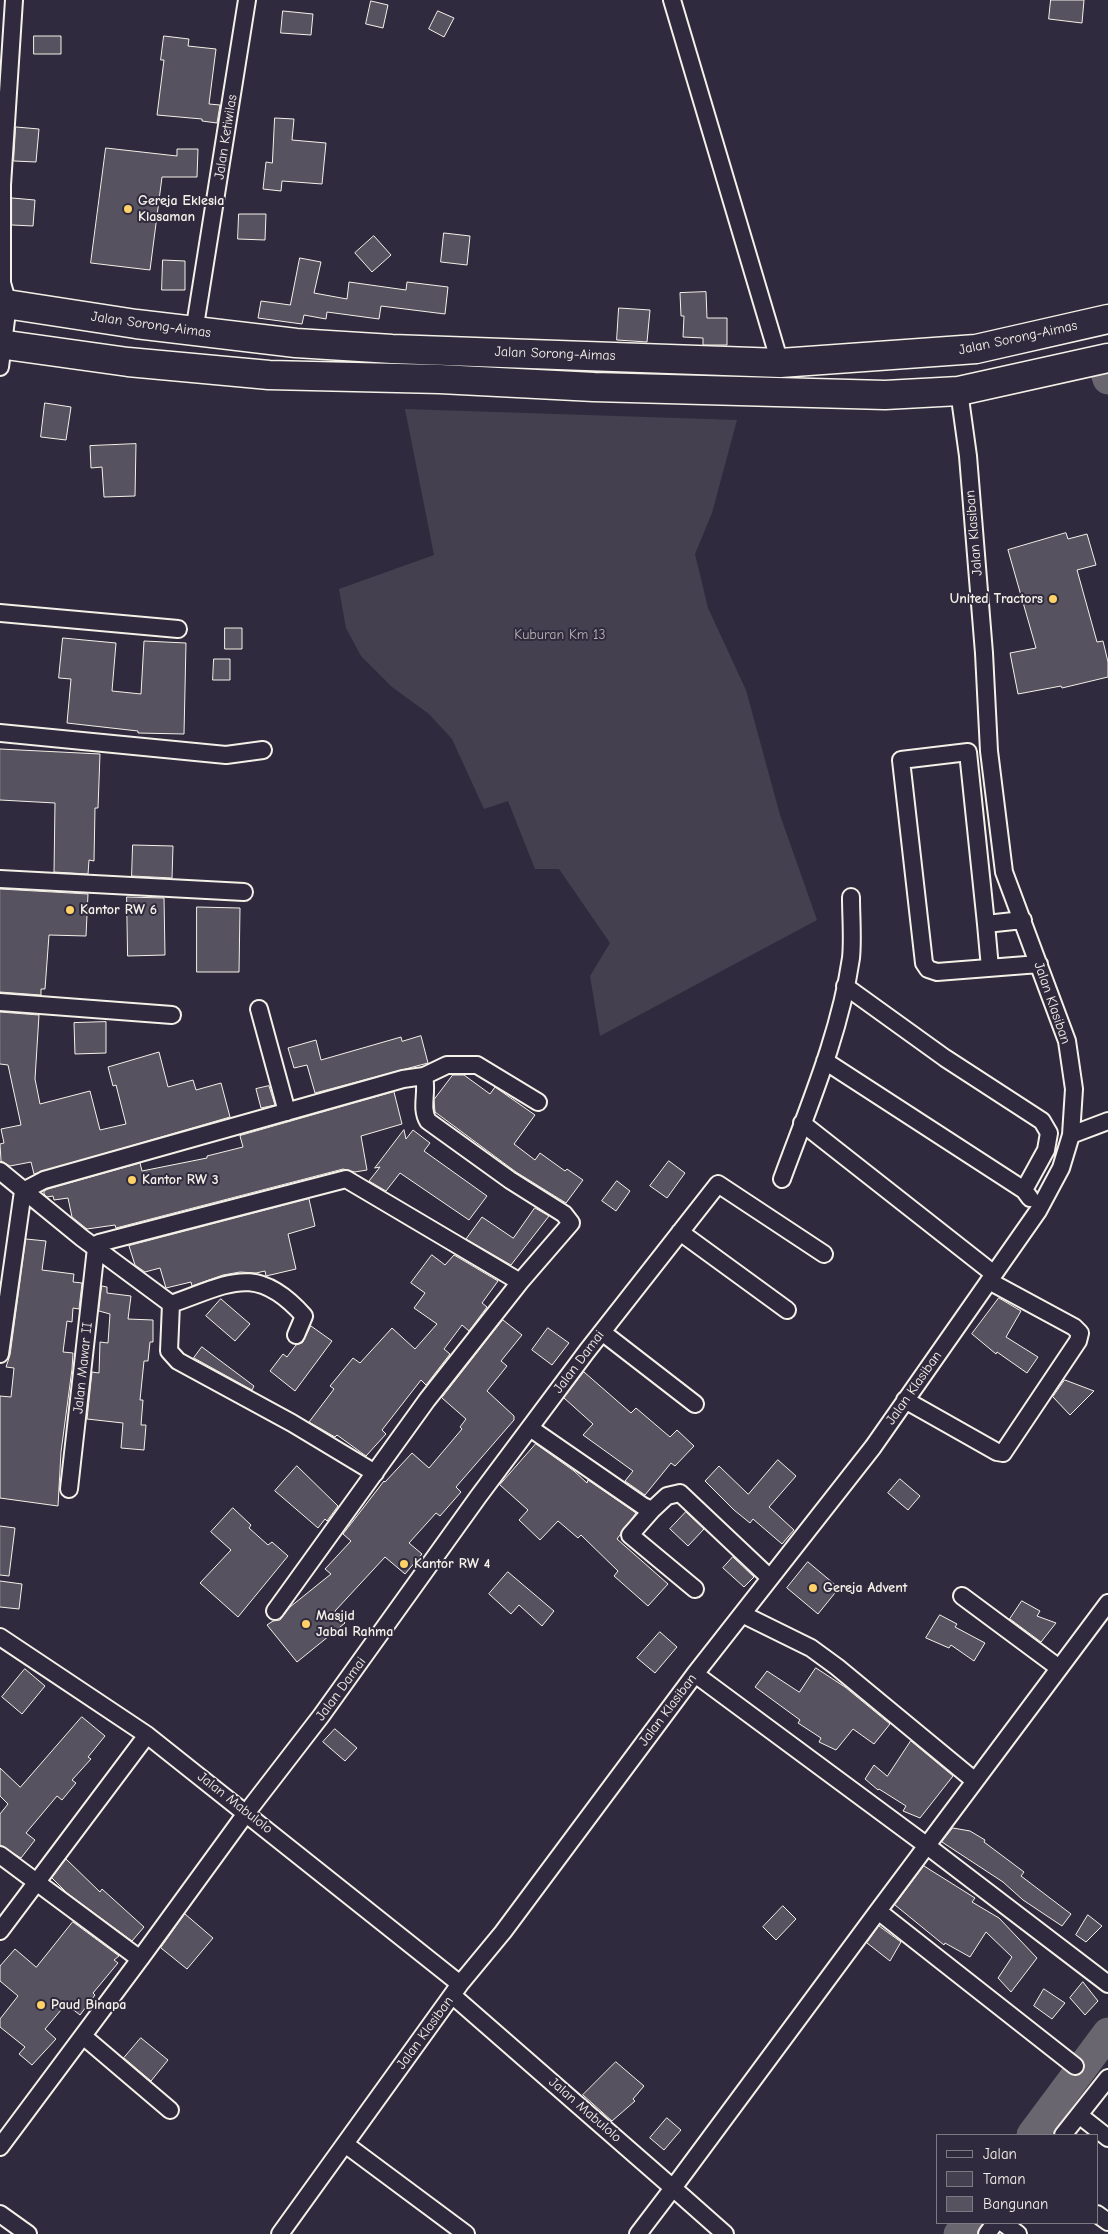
<!DOCTYPE html>
<style>
body{margin:0}
#map{position:relative;width:1108px;height:2234px;overflow:hidden;background:#2f2a3d;font-family:"Comic Neue",sans-serif}
canvas{display:block}
.legend{position:absolute;left:936px;top:2134px;width:162px;height:90px;box-sizing:border-box;background:#2f2a3d;border:1px solid #7e7a81;margin:0;padding:6px 9px;list-style:none;font-size:15px;color:#f4f1e8}
.legend li{display:flex;align-items:center;gap:10px;height:25px}
.legend b{width:25px;border:1px solid #7e7a81}
</style>
<div id="map">
<canvas width="1108" height="2234"></canvas>
<ul class="legend">
<li><b style="height:6px;background:#2f2a3d"></b>Jalan</li>
<li><b style="height:14px;background:#454050"></b>Taman</li>
<li><b style="height:14px;background:#56525f"></b>Bangunan</li>
</ul>
</div>
<script>
const g = document.querySelector('canvas').getContext('2d');
g.lineJoin = 'round';
function fill(path, color) {
  g.fillStyle = color;
  g.fill(path, 'evenodd');
}
function strokePath(path, color, width, dash) {
  g.strokeStyle = color;
  g.lineWidth = width;
  g.lineCap = dash ? 'butt' : 'round';
  g.setLineDash(dash || []);
  g.stroke(path);
}
function label(font, color, halo, rows, align = 'center') {
  g.font = font + ' "Comic Neue",sans-serif';
  g.lineWidth = 4;
  g.setLineDash([]);
  g.textBaseline = 'middle';
  g.strokeStyle = halo;
  g.fillStyle = color;
  for (const [text, x, y, turn = 0] of rows) {
    g.save();
    g.translate(x, y);
    g.rotate((+turn || 0) * Math.PI / 180);
    g.textAlign = isNaN(turn) ? turn : align;
    if (halo) g.strokeText(text, 0, 0);
    g.fillText(text, 0, 0);
    g.restore();
  }
}
const green = new Path2D(`
 M405 409 737 420 712 513 695 554 708 608 746 690 780 815 817 920 600 1036 590 976 610 943 559 869H535L508 801 484 809 452 739 429 714 392 687 361 656 346 628 339 589 434 555Z`);
const river = new Path2D(`
 M1103 363 1108 379
 M1032 2135 1108 2033
 M959 2234 967 2223`);
const building = new Path2D(`
 M1051 0H1084L1082 23 1049 19Z
 M371 1 388 5 383 28 366 24Z
 M283 11 313 14 311 35 281 33Z
 M438 11 454 18 444 37 429 29Z
 M34 36H61V54H34Z
 M164 36 189 39 188 46 216 49 209 104 220 105 217 123 202 121V119L157 115 164 60H161Z
 M275 118 294 119 292 140 326 143 322 184 282 181 281 191 263 189 266 162 272 163Z
 M16 127 39 129 36 162 14 161Z
 M106 148 177 156V149H198L197 177H162L150 270 91 263Z
 M12 198 35 200 33 226 12 225Z
 M239 214H266L265 240 238 239Z
 M444 233 470 236 467 265 441 262Z
 M374 236 391 255 372 272 355 253Z
 M300 258 321 262 314 293 347 299 349 282 406 290 407 282 448 287 445 314 381 306 379 319 327 312 326 319 304 315 302 324 258 318 261 301 290 305Z
 M163 260 185 261V290H162Z
 M706 292 707 318H727V345H703V338L683 337 684 316H681L680 293Z
 M619 308 650 310 647 342 617 340Z
 M45 403 71 407 66 440 41 437Z
 M136 444 135 496 104 497 102 467 91 468 90 446Z
 M1066 533 1068 539 1087 534 1096 565 1077 570 1097 642 1103 641 1108 662V677L1062 688 1061 686 1018 694 1010 653 1036 648 1008 550Z
 M225 628H242V649H225Z
 M63 638 116 643 112 691 141 694 144 641 186 643 184 734 138 733V731L67 723 71 679 59 678Z
 M214 659H230V680H213Z
 M0 749 100 754 98 808H95L94 861 89 860 88 874 54 872 55 803 0 800Z
 M133 845 173 846 172 878 132 876Z
 M0 889 88 894 86 936 49 935 45 989H41V995L0 992Z
 M127 897 164 898 165 955 128 956Z
 M197 907 240 908 239 972H197Z
 M0 1012 39 1015 35 1079 40 1104 90 1091 100 1130 126 1124 116 1085 113 1086 108 1067 159 1052 168 1087 193 1080 196 1090 221 1083 230 1117 34 1174 31 1162 10 1166 1 1161 0 1144 4 1143 1 1129 21 1125 8 1065 0 1064Z
 M106 1022V1053L75 1054 74 1023Z
 M421 1036 428 1063 315 1093 307 1065 294 1068 288 1048 316 1040 321 1060 401 1037 402 1041Z
 M453 1075H464L490 1094 495 1087 535 1115 514 1144 535 1160 540 1153 565 1171 567 1169 583 1180 566 1203 516 1172 435 1112 434 1100Z
 M269 1086 275 1105 261 1108 256 1089Z
 M394 1092 402 1124 361 1136 367 1170 355 1172 343 1169 116 1228 115 1225 87 1229 72 1217 68 1198 54 1200 53 1196 47 1197 44 1194V1191L48 1189 140 1163 142 1171 207 1158V1156L243 1147 240 1136Z
 M404 1130 406 1139 413 1130 430 1143 424 1151 487 1196 469 1220 400 1173 386 1191 369 1181 380 1167 375 1168Z
 M669 1161 685 1173 667 1198 650 1186Z
 M617 1181 630 1191 616 1211 602 1201Z
 M309 1199 315 1226 288 1234 296 1269 266 1276 265 1271 256 1273 240 1272 223 1275 192 1286 191 1282 166 1288 160 1268 145 1272 135 1265 129 1246Z
 M535 1208 549 1216 511 1265 466 1239 482 1217 513 1238Z
 M26 1239 46 1241 42 1270 74 1274 73 1282 82 1283 79 1309 73 1308 72 1322 67 1321 63 1352 73 1353 72 1369 61 1452 58 1506 0 1498V1396L11 1397 14 1368 6 1367 10 1355Z
 M432 1255 445 1265 454 1255 498 1281 482 1303 487 1307 469 1331 462 1325 444 1349 450 1354 426 1385 421 1380 382 1430 386 1434 366 1456 337 1435 335 1437 309 1422 334 1389 330 1386 353 1358 360 1363 392 1328 415 1349 437 1324 414 1308 425 1293 411 1283Z
 M102 1286 107 1287V1293L131 1296 128 1319 153 1320V1342H150L148 1361H144L140 1400H143L141 1425H146L144 1450 121 1448 123 1423 87 1419 92 1372 99 1373 100 1342 108 1343 110 1314 99 1311Z
 M999 1298 1021 1311 1006 1337 1038 1357 1027 1373 997 1352 996 1354 972 1334Z
 M221 1299 250 1324 235 1341 206 1316Z
 M503 1320 522 1335 501 1361 507 1366 487 1391 514 1416V1420L456 1487 461 1492 440 1516 436 1513 409 1543 422 1554 405 1574 385 1557 335 1611 345 1623 297 1662 267 1625 273 1621 280 1620 290 1607 331 1574 325 1569 351 1541 343 1534 384 1481 385 1482 412 1453 429 1468 462 1429 460 1427 466 1419 442 1398Z
 M311 1326 332 1341 295 1391 270 1371 283 1354 287 1357 296 1345 302 1343Z
 M548 1328 569 1343 552 1365 532 1350Z
 M202 1347 254 1386 252 1390 194 1358Z
 M584 1372 631 1413 636 1408 670 1437 677 1430 694 1446 675 1466 671 1463 645 1495 625 1481 633 1471 583 1435 593 1424 564 1398Z
 M1065 1380 1094 1391 1070 1415 1053 1397Z
 M536 1444 574 1471 587 1483 588 1480 636 1513 617 1539 668 1584 648 1606 614 1576 618 1571 581 1535 578 1538 558 1521 540 1540 519 1520 528 1510 500 1485Z
 M778 1460 796 1476 769 1507 794 1530 782 1544 753 1519 750 1523 734 1510 705 1481 719 1466 748 1494Z
 M297 1466 338 1506 327 1521 325 1519 318 1528 275 1491Z
 M900 1479 920 1496 908 1510 888 1493Z
 M233 1508 251 1525 249 1528 268 1545 272 1542 288 1556 238 1617 200 1583 231 1550 211 1532Z
 M686 1512 704 1529 688 1546 670 1529Z
 M0 1526 15 1528 9 1576 0 1575Z
 M733 1557 754 1577 744 1587 723 1568Z
 M808 1562 839 1588 818 1614 787 1588Z
 M508 1572 554 1611 542 1626 519 1605 511 1614 489 1594Z
 M0 1581 22 1584 19 1609 0 1607Z
 M1022 1601 1040 1611 1037 1616 1056 1623 1041 1642 1010 1619Z
 M940 1615 957 1624 955 1627 985 1643 974 1661 951 1645 949 1648 926 1638Z
 M660 1632 677 1647 655 1673 637 1658Z
 M816 1668 845 1687 890 1724 874 1744 853 1729 836 1750 819 1742 821 1738 798 1723 800 1720 755 1687 767 1671 799 1692Z
 M25 1669 45 1686 22 1714 2 1697Z
 M82 1717 105 1736 88 1757 91 1759 72 1780 76 1783 62 1800 57 1796 26 1833 35 1840 21 1858 0 1845V1814L8 1804 0 1796V1768L20 1787Z
 M335 1729 357 1748 345 1761 323 1742Z
 M911 1741 953 1776 920 1818 903 1811 906 1806 879 1789 878 1790 865 1779 874 1765 887 1776Z
 M953 1828 970 1831 985 1840 984 1842 1024 1872 1021 1876 1071 1914 1062 1926 1023 1900 1003 1882 942 1842Z
 M66 1859 100 1892 102 1889 144 1927 132 1941 67 1893 52 1878Z
 M924 1866 975 1898 972 1902 999 1918 1037 1958 1011 1992 998 1978 1012 1957 986 1932 970 1957 945 1943 944 1945 895 1905Z
 M783 1906 796 1919 776 1940 763 1927Z
 M185 1914 213 1938 187 1969 161 1948Z
 M1088 1915 1102 1926 1086 1942 1076 1935Z
 M73 1922 119 1956 114 1960 118 1963 93 1993 95 1995 80 2015 66 2004 45 2029 56 2039 32 2065 19 2054 25 2047 0 2027V2019L18 1996 0 1981V1966L15 1949 36 1967Z
 M879 1926 901 1942 890 1961 867 1943Z
 M1083 1982 1098 2001 1085 2015 1070 1998Z
 M1044 1989 1065 2003 1052 2019 1034 2006Z
 M141 2038 168 2060 151 2081 124 2058Z
 M616 2062 644 2086 633 2099 635 2101 612 2121 583 2095Z
 M667 2118 681 2130 664 2150 650 2138Z`);
const minor = new Path2D(`
 M672 0 780 363
 M194 332 247 0
 M0 367 8 304 2 283V185L14 0
 M0 613 178 629
 M0 733 226 755 263 750
 M0 879 244 892
 M986 924 968 752 901 760 924 963 928 969 937 972 1039 964
 M990 968 986 924 1023 920
 M845 986 945 1058 1042 1121 1049 1133 1046 1150 1024 1190
 M0 1002 172 1015
 M259 1009 287 1112
 M825 1061 1024 1190 1030 1198
 M424 1076 447 1065H477L538 1102
 M802 1123 994 1274
 M1071 1135 1108 1121
 M0 1171 82 1238 171 1304C229 1284 256 1262 304 1316L296 1335
 M782 1179C808 1108 840 1034 851 958 853 939 851 917 851 897
 M680 1232 787 1310
 M171 1304 169 1351 178 1361 292 1423 375 1473
 M602 1332 695 1404
 M0 1354 23 1191 44 1180 403 1079 424 1076C428 1092 420 1108 428 1121L510 1180 564 1214 571 1223 520 1282 427 1400 275 1611
 M905 1400 997 1452 1003 1453 1078 1341 1080 1333 1074 1327 989 1281
 M530 1428 643 1506 652 1510 667 1496 680 1493 770 1578
 M69 1489 96 1248 99 1243 346 1179 520 1282
 M652 1510 630 1535 695 1589
 M962 1596 1059 1668
 M742 1614 811 1648 837 1667 975 1781
 M0 1637 147 1735 460 1984
 M695 1674 926 1845 1108 1984
 M0 1855 140 1959 247 1812 321 1716 478 1497 587 1351 718 1184 824 1254
 M0 1931 147 1735
 M452 1995 673 2188 638 2234
 M83 2036 170 2110
 M1075 2066 878 1911 1108 1603
 M1079 2115 1108 2138
 M1063 2135 1108 2078
 M345 2144 466 2234
 M0 2147 140 1959
 M0 2214 28 2234
 M1097 2214 1108 2222
 M1003 2223 1018 2234
 M280 2234 460 1984 503 1932 695 1674 873 1447 1038 1211 1061 1168 1071 1135 1074 1089 1067 1041 1004 872 989 751 984 653 968 456 959 391
 M725 2234 673 2188 878 1911
 M987 2234 995 2223`);
const trunk = new Path2D(`
 M0 303 136 324 296 343 392 349 780 363 976 349 1108 319
 M0 344 128 362 269 375 440 379 594 387 885 395 959 391 1108 358`);
const markers = [
 [128,209,5,"#ffd166"],
 [1053,599,5,"#ffd166"],
 [70,910,5,"#ffd166"],
 [132,1180,5,"#ffd166"],
 [404,1564,5,"#ffd166"],
 [813,1588,5,"#ffd166"],
 [306,1624,5,"#ffd166"],
 [41,2005,5,"#ffd166"]
];
const streetNames = [
 ["Jalan Ketiwilas",226,137,-81],
 ["Jalan Sorong-Aimas",151,325,8],
 ["Jalan Sorong-Aimas",1018,338,-12],
 ["Jalan Sorong-Aimas",555,354,2],
 ["Jalan Klasiban",974,533,-95],
 ["Jalan Klasiban",1052,1003,71],
 ["Jalan Damai",579,1362,-53],
 ["Jalan Mawar II",83,1368,-84],
 ["Jalan Klasiban",914,1388,-55],
 ["Jalan Damai",341,1689,-54],
 ["Jalan Klasiban",668,1710,-53],
 ["Jalan Mabulolo",235,1803,38],
 ["Jalan Klasiban",425,2033,-54],
 ["Jalan Mabulolo",585,2110,41]
];
const poiNames = [
 ["Gereja Eklesia",138,201],
 ["Klasaman",138,217],
 ["United Tractors",1043,599,"right"],
 ["Kantor RW 6",80,910],
 ["Kantor RW 3",142,1180],
 ["Kantor RW 4",414,1564],
 ["Gereja Advent",823,1588],
 ["Masjid",316,1616],
 ["Jabal Rahma",316,1632],
 ["Paud Binapa",51,2005]
];
const parkNames = [
 ["Kuburan Km 13",560,635]
];
fill(green, '#454050');
strokePath(river, '#6a6670', 31);
fill(building, '#56525f');
strokePath(building, '#f4f1e8', 1);
strokePath(minor, '#f4f1e8', 20);
strokePath(trunk, '#f4f1e8', 31);
strokePath(minor, '#2f2a3d', 16);
strokePath(trunk, '#2f2a3d', 28);
for (const [x, y, r, color] of markers) {
  const dot = new Path2D();
  dot.arc(x, y, r, 0, 2 * Math.PI);
  g.fillStyle = color;
  g.fill(dot);
  strokePath(dot, '#2f2a3d', 2);
}
label('14px', '#f4f1e8', '#2f2a3d', streetNames);
label('bold 14px', '#f4f1e8', '#2f2a3d', poiNames, 'left');
label('14px', '#b7b3b3', '#2f2a3d', parkNames);
</script>
